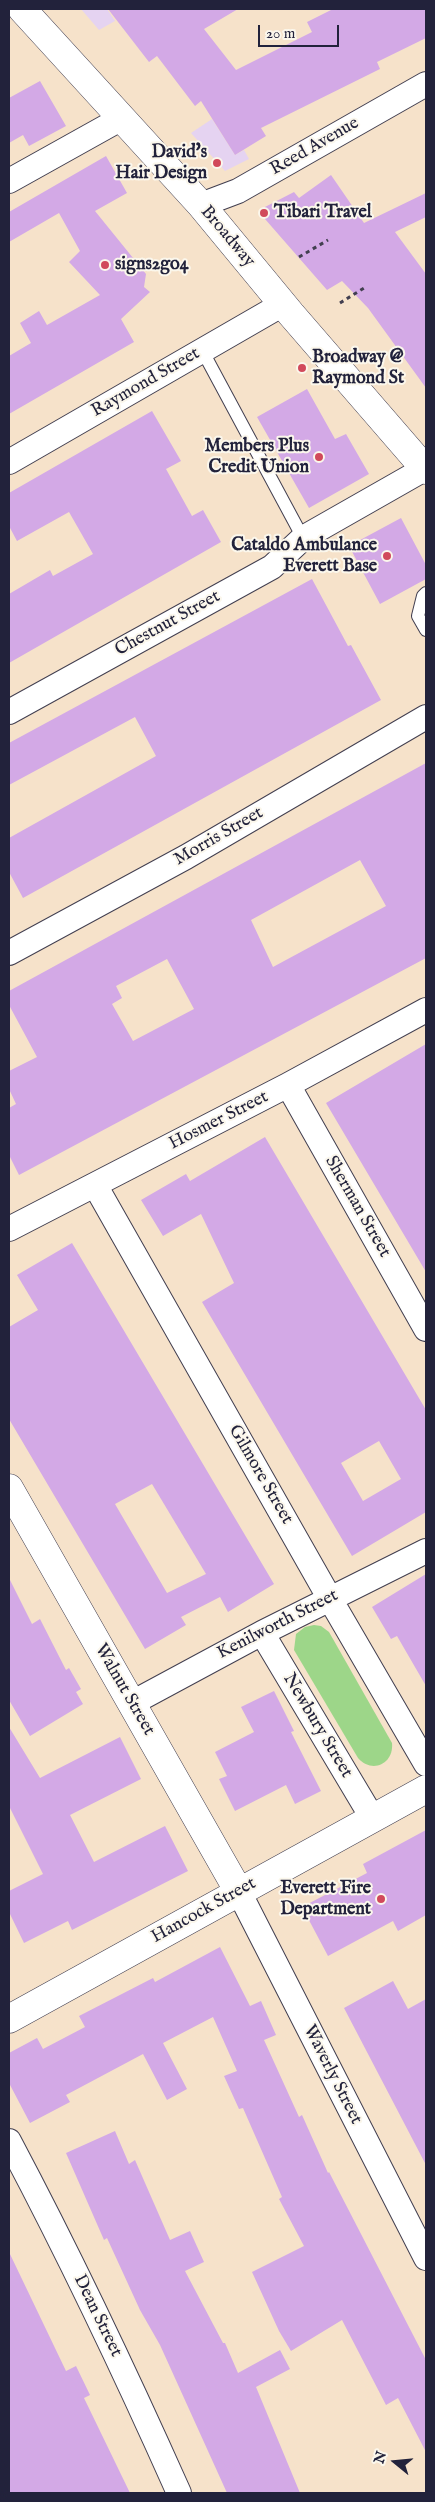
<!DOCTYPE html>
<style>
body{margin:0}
#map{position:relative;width:435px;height:2502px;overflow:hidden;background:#f6e2ca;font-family:"IM FELL English",serif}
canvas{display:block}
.frame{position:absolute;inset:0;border:10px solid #22223b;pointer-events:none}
.north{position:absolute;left:370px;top:2437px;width:50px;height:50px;-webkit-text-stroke:4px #fbf7ec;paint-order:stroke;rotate:287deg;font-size:14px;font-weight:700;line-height:20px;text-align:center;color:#22223b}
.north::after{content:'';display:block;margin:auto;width:18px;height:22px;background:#22223b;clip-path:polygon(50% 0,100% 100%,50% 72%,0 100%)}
.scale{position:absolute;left:258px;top:25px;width:81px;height:22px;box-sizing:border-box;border:2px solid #22223b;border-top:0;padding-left:6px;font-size:15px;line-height:18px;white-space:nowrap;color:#22223b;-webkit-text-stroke:4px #fbf7ec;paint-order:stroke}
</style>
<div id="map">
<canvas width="435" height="2502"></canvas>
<div class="frame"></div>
<div class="north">N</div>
<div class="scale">20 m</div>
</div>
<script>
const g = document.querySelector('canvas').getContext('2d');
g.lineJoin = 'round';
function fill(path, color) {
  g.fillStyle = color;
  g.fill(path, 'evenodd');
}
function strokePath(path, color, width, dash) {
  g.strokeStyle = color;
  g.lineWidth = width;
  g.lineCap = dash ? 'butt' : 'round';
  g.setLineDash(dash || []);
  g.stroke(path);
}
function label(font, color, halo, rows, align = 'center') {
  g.font = font + ' "IM FELL English",serif';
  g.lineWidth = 4;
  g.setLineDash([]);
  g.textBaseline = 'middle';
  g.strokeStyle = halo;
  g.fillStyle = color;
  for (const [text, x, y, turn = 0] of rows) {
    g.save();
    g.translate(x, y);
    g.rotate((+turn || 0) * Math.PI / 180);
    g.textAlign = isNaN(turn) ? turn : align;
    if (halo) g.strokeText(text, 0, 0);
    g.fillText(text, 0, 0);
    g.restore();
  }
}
const built = new Path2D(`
 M81 9H107L115 21 99 30Z
 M212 119 235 155 244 150 249 159 225 171 191 133Z`);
const green = new Path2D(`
 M314 1625 321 1626 329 1632 392 1743C394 1764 372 1774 358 1758L294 1650 296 1634 305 1627Z`);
const building = new Path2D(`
 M108 9H238L204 29 236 70 312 32 307 22 333 9H426V38L377 62 380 69 261 128 266 136 235 155 201 101 195 106 157 56 149 62Z
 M40 81 66 126 29 146 23 135 9 143V98Z
 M106 156 127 193 95 211 146 274 144 287 150 292 121 319 134 342 9 414V356L31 343 20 323 39 311 47 325 100 295 69 262 80 251 59 213 9 242V212Z
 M331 175 364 223 426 193V217L395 232 426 274V388L368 308 342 281 327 290 265 219 263 208 294 192 299 198Z
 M307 389 335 439 346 434 369 474 309 508 257 417Z
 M152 411 181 461 166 469 192 516 203 510 221 542 9 663V594L50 570 53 576 93 554 69 512 17 541 9 526V493Z
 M401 518 426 565V579L380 604 349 546Z
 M312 579 348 646 351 645 381 700 23 898 9 872V838L156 756 135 717 9 785V743Z
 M426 763V958L19 1175 9 1155V1108L16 1104 9 1089V1071L37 1057 9 1005V991ZM360 860 386 906 273 967 251 920ZM167 959 194 1009 133 1041 112 1004 122 998 116 986Z
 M426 1044V1272L326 1103Z
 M265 1137 426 1410V1512L352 1556 202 1302 234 1283 201 1214 163 1236 141 1200 186 1174 190 1181ZM379 1441 401 1479 363 1501 341 1463Z
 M72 1243 274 1584 228 1612 220 1597 181 1617 186 1625 145 1649 9 1419V1327L38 1310 17 1275ZM152 1484 206 1574 167 1593 115 1504Z
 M426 1574V1686L397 1636 391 1639 372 1607Z
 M9 1578 32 1624 40 1619 66 1670 69 1668 81 1689 76 1692 83 1704 30 1736 9 1700Z
 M274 1691 294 1731 291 1732 321 1791 295 1804 286 1785 235 1811 219 1779 227 1776 215 1752 254 1732 241 1707Z
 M9 1727 40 1778 120 1737 141 1779 70 1815 94 1862 165 1826 188 1871 72 1930 68 1921 24 1943 9 1912V1891L43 1874 9 1806Z
 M426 1830V1915L398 1931 393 1921 328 1956 302 1907 367 1873 363 1864Z
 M220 1947 250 2006 261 2001 276 2035 264 2040 299 2117 302 2115 328 2173 329 2172 426 2360V2452L398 2398 386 2405 342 2320 291 2351 279 2331 252 2272 304 2246 279 2199 282 2197 243 2108 239 2109 224 2076 237 2071 213 2017 163 2043 187 2089 167 2100 143 2054 66 2095 70 2102 30 2123 9 2083V2053L37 2038 43 2049 85 2027 79 2016 153 1978 155 1982Z
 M393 1981 408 2009 426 1999V2165L344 2008Z
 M115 2131 129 2164 135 2160 170 2240 190 2231 204 2262 185 2271 223 2343H225L238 2373 280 2350 290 2369 256 2387 300 2493H227L160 2345 140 2310 107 2238 104 2240 66 2153Z
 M9 2252 66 2371 76 2366 90 2395 84 2398 130 2493H9Z`);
const path = new Path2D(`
 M299 257 328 240
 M340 303 364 288`);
const service = new Path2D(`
 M202 350 303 538
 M426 593 423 596 418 616 426 630`);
const minor = new Path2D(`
 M9 181 122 118
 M201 205 238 191 426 84
 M9 462 283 304
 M9 712 272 567 303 538 426 468
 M9 953 186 857 426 717
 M288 1085 426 1329
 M95 1185 330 1599 426 1764
 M9 1229 288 1085 426 1010
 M262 1633 373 1819
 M132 1703 262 1633 426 1551
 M239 1892 426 2258
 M9 2141C70 2256 126 2374 179 2493`);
const tertiary = new Path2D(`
 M9 1488 239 1892
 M9 2019 426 1789`);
const primary = new Path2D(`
 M22 9 201 205 291 314 426 470`);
const markers = [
 [217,163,5,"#d1495b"],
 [264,213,5,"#d1495b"],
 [105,265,5,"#d1495b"],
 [302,368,5,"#d1495b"],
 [319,457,5,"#d1495b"],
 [387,556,5,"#d1495b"],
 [381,1899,5,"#d1495b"]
];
const streetNames = [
 ["Reed Avenue",315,147,-30],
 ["Broadway",227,237,50],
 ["Raymond Street",146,383,-30],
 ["Chestnut Street",168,624,-29],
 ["Morris Street",219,837,-30],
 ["Hosmer Street",219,1121,-27],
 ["Sherman Street",357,1207,60],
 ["Gilmore Street",260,1475,60],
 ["Kenilworth Street",278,1625,-27],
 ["Walnut Street",124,1690,60],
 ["Newbury Street",317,1726,59],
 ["Hancock Street",204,1911,-29],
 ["Waverly Street",332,2075,63],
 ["Dean Street",97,2316,64]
];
const poiNames = [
 ["David's",207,153],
 ["Hair Design",207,174],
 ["Tibari Travel",274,213,"left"],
 ["signs2go4",115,265,"left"],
 ["Broadway @",312,358,"left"],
 ["Raymond St",312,379,"left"],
 ["Members Plus",309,447],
 ["Credit Union",309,468],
 ["Cataldo Ambulance",377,546],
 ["Everett Base",377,567],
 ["Everett Fire",371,1889],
 ["Department",371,1910]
];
fill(built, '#e5d3f1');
fill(green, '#9dd689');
fill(building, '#d3a9e6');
strokePath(service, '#423f50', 14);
strokePath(minor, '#423f50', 26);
strokePath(tertiary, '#423f50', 29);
strokePath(primary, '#423f50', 29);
strokePath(path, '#423f50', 3, [4, 4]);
strokePath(service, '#fff', 12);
strokePath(minor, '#fff', 24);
strokePath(tertiary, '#fff', 28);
strokePath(primary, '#fff', 28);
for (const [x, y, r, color] of markers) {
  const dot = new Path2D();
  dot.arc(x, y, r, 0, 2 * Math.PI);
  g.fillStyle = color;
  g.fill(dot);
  strokePath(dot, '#fbf7ec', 2);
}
label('18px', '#22223b', '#fbf7ec', streetNames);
label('bold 18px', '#22223b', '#fbf7ec', poiNames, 'right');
</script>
